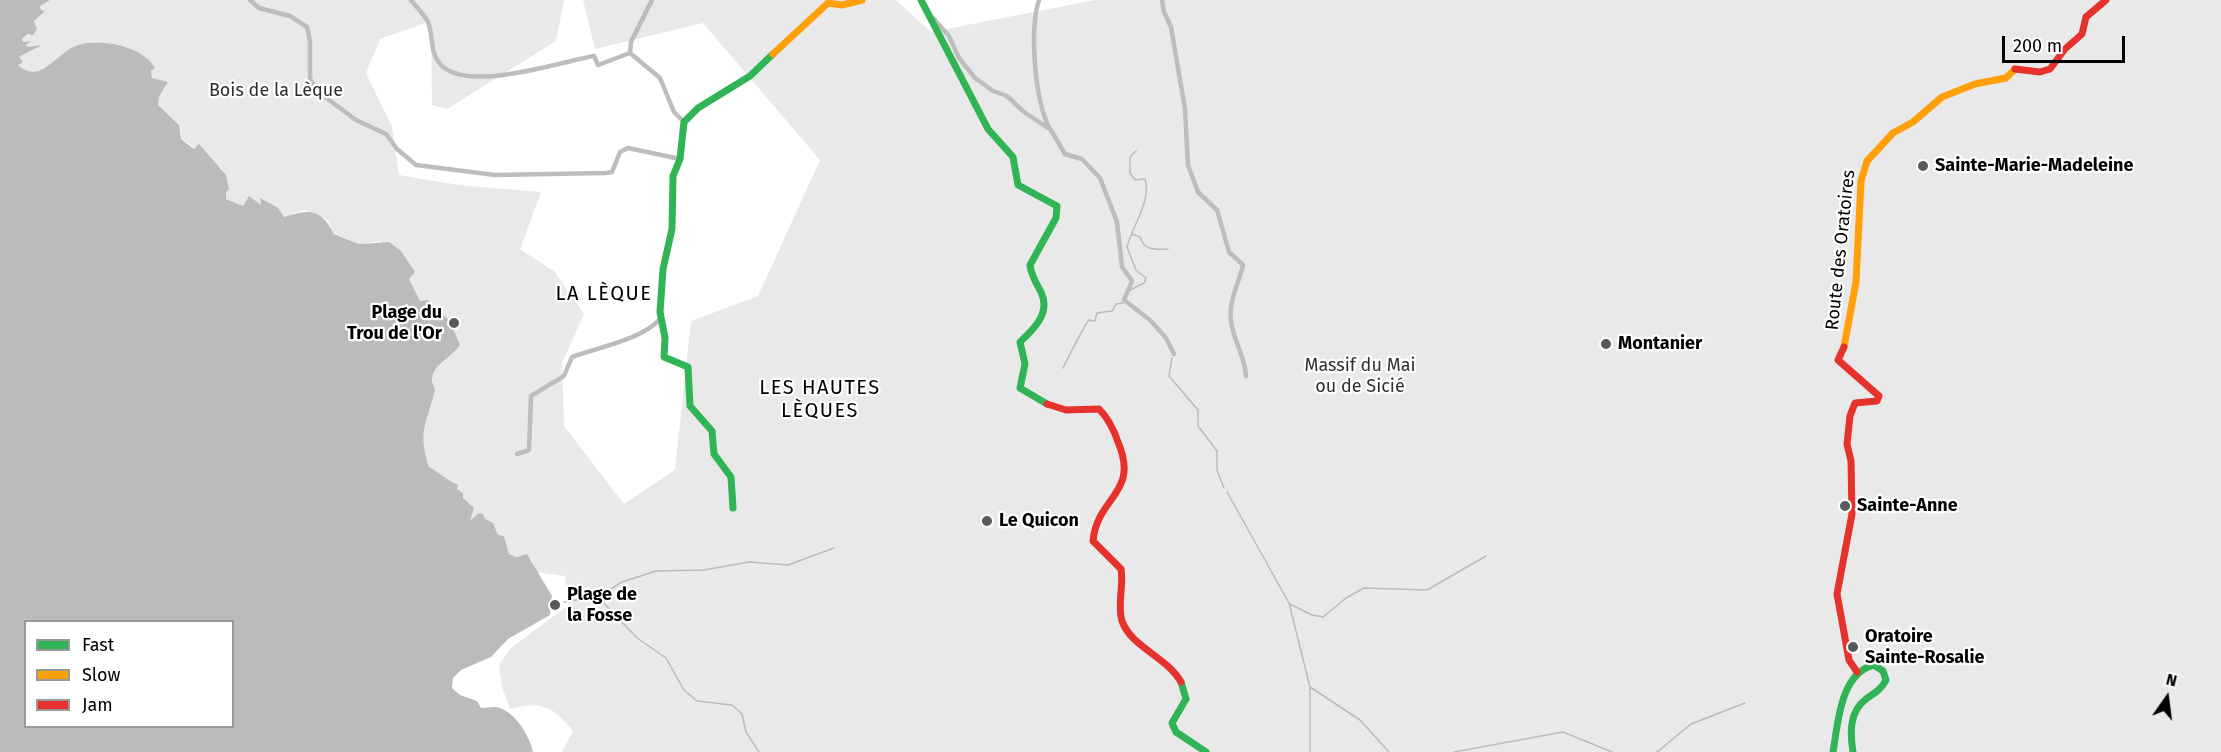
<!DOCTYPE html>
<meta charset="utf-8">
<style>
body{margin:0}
#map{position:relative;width:2221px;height:752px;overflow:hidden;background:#fff;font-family:"Fira Sans",sans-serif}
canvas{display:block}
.legend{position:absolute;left:24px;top:620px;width:210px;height:108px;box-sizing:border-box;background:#fff;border:2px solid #999;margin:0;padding:8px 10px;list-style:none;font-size:18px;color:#000}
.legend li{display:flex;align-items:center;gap:12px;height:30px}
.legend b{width:30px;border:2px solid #999}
.north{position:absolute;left:2137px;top:668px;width:60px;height:60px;-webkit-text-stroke:4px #fff;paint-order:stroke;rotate:14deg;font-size:16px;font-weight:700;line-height:24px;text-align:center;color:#000}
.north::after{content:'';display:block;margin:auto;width:21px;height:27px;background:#000;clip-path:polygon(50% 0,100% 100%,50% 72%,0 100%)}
.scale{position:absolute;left:2002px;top:36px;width:123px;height:27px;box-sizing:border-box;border:3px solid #000;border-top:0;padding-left:8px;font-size:18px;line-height:21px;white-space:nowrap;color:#000;-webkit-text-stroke:4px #fff;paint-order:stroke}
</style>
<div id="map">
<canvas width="2221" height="752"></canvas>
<ul class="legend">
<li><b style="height:8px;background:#30b455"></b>Fast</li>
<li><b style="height:8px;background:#ff9f0a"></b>Slow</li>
<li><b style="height:8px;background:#e5322d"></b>Jam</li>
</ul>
<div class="north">N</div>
<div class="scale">200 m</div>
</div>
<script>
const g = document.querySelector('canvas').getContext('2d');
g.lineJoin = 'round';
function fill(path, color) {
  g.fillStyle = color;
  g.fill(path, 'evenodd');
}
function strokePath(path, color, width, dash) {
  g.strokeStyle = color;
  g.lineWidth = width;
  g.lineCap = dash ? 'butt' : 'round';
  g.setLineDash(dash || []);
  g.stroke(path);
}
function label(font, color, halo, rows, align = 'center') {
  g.font = font + ' "Fira Sans",sans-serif';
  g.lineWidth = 4.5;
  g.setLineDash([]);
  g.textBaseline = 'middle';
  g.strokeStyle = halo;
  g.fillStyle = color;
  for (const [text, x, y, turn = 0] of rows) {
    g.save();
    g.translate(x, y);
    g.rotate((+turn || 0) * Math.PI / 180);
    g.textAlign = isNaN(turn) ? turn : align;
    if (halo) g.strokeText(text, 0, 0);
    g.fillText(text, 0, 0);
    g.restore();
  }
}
const green = new Path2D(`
 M50 0H564L556 41 447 109 432 105 431 21 380 39 366 73 392 127 399 175 459 185 541 192 520 249 555 272 584 314 562 363 564 426 624 504 675 470 691 321 758 296 820 160 703 23 595 49 583 0H896L931 32 1095 0H2221V752H562L573 731C553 706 541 701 510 709L502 687 499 665 510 649 568 605 565 576 536 572 532 560 509 554 504 536 498 535 493 523 470 521 471 505 463 498 462 491H458V485L445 480 439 473 429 467 422 447 424 423 432 403 433 371 460 345 450 321 429 300 419 301 409 279 381 241 359 244 334 233 327 219 304 210 284 217 260 199 261 205H259L248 197 243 206 226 199V191L229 189 222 169 181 138 179 125 158 106 159 97 167 85 152 78 151 71 155 68 109 43 94 42 76 45 58 61 34 72H26L18 65 20 63 19 57 35 49V47H28L26 45 29 41 23 42 22 39 37 29 34 21 41 10 39 6Z`);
const water = new Path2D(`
 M0 0H50L40 6 41 10 45 11 34 21 37 29 33 35 28 34 22 39 23 42 31 41 26 45 28 47 42 45 19 57 23 62 18 65C40 86 58 51 78 45 100 38 143 46 155 68L151 71 152 78 168 82 159 97 158 105 179 125 181 139 194 149 199 144 226 175 229 189 226 192V199L243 206 249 196 261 205 260 198 278 208 284 217C309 209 321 208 334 234L359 244 389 242 401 251 415 272 409 279 420 301 428 300 450 321 460 345C449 361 424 367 435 390 427 423 417 431 429 467 442 474 445 479 458 485L457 489 463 493V498L474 508 470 521 479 513 483 514 485 519 493 523 498 535 504 536 509 554 517 557 527 554 552 596 550 615 508 639 491 657 461 670 453 678 452 688 460 695 477 701 481 708C486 708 495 706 500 708 516 713 530 737 533 752H0ZM26 622H232V726H26Z`);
const stream = new Path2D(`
 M1132 234 1140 237C1145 252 1156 249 1168 249
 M1130 290 1144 283 1146 278 1136 270 1127 247C1132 227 1152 200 1145 179L1135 180 1130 173V157L1136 151
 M1172 358 1169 376 1198 410V426L1217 451V470L1224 488
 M1063 368C1066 362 1085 324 1089 320L1095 321 1097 313 1112 311 1116 304 1123 303
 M1227 492 1289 603 1310 687V752
 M598 597 622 582 656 571 704 570 749 562 788 565 834 548
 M564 602 598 597 637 638 666 658 684 690 697 701 732 705 742 714 746 732 759 752
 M1290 604 1312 615 1323 617 1346 598 1364 588 1427 590 1486 556
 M1310 687 1360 720 1389 752
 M1454 752 1563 732 1612 752
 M1657 752 1691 724 1745 703`);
const street = new Path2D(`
 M250 0 259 8 290 16 307 27 310 41V79L317 91 356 120 386 134 397 149 416 165 495 175 606 173 612 172 620 152 628 148 680 159
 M411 0C416 7 424 14 428 22 434 37 429 52 441 65 468 93 560 62 594 56L598 65 630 53 660 78 674 112 684 122
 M1039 0C1029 30 1035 102 1050 129
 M1162 0 1164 12 1171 27 1185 109 1188 165 1198 192 1217 210 1229 252 1243 265C1239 283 1228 302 1231 321 1233 340 1245 356 1246 376
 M933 18 949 36 959 58 975 78 993 91 1007 96 1024 112 1051 130 1065 154 1082 159 1100 178 1117 222 1122 267 1132 281 1124 300 1150 320 1166 338 1174 354
 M630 53 631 42 652 0
 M517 454 529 450 531 396 564 376 572 357C599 347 642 340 661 318`);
const fast = new Path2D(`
 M921 0 988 129 1013 157 1018 185 1057 206 1056 218 1030 265C1031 275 1036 283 1041 292 1051 313 1034 329 1020 342L1025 364 1020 388 1047 404
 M733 508 731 477 714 454 712 431 690 406 688 367 664 357 665 338 660 312 663 269 672 229 673 176 680 159 684 122 698 108 750 76 773 54
 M1181 682 1186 699 1172 723 1176 732 1206 752
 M1833 752C1838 724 1840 673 1874 665L1883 671 1886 680C1881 690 1874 693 1866 699 1849 712 1850 733 1853 752`);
const slow = new Path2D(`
 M773 54 828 3 842 5 862 0
 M1844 347 1856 282 1861 181 1867 161 1893 133 1913 122 1942 97 1975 84 2006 78 2015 69`);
const jam = new Path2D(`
 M2015 69 2040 72 2050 69 2065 49 2082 34 2086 17 2106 0
 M1844 347 1838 360 1879 396 1877 401 1855 403 1850 416 1847 444 1851 461 1852 514 1837 594 1849 660 1857 672
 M1047 404 1066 410 1099 409C1108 418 1114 430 1118 442 1140 494 1097 496 1093 541L1121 569C1124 586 1117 604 1122 621 1131 647 1167 657 1181 682`);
const markers = [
 [1923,166,6,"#595959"],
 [454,323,6,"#595959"],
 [1606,344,6,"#595959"],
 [1845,506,6,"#595959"],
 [987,521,6,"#595959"],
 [555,605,6,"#595959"],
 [1853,647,6,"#595959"]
];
const parkNames = [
 ["Bois de la Lèque",276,91],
 ["Massif du Mai",1360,366],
 ["ou de Sicié",1360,387]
];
const poiNames = [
 ["Sainte-Marie-Madeleine",1935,166],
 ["Plage du",442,313,"right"],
 ["Trou de l'Or",442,334,"right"],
 ["Montanier",1618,344],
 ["Sainte-Anne",1857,506],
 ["Le Quicon",999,521],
 ["Plage de",567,595],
 ["la Fosse",567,616],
 ["Oratoire",1865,637],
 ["Sainte-Rosalie",1865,658]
];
const streetNames = [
 ["Route des Oratoires",1841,250,-84]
];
const neighbourhoodNames = [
 ["LA LÈQUE",604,294],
 ["LES HAUTES",820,388],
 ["LÈQUES",820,411]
];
fill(green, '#e9e9e9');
fill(water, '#bbb');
strokePath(stream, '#bbb', 1.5);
strokePath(street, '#bdbdbd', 4.5);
strokePath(fast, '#30b455', 7);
strokePath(slow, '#ff9f0a', 7);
strokePath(jam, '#e5322d', 7);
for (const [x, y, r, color] of markers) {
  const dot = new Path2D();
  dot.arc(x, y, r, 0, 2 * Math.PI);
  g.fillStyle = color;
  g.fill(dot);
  strokePath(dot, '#fff', 2);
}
label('18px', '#2e2e2e', '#fff', parkNames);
label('bold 18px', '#000', '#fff', poiNames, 'left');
label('18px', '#000', '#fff', streetNames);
g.letterSpacing = '1.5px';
label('20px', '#000', '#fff', neighbourhoodNames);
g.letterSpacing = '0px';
</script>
